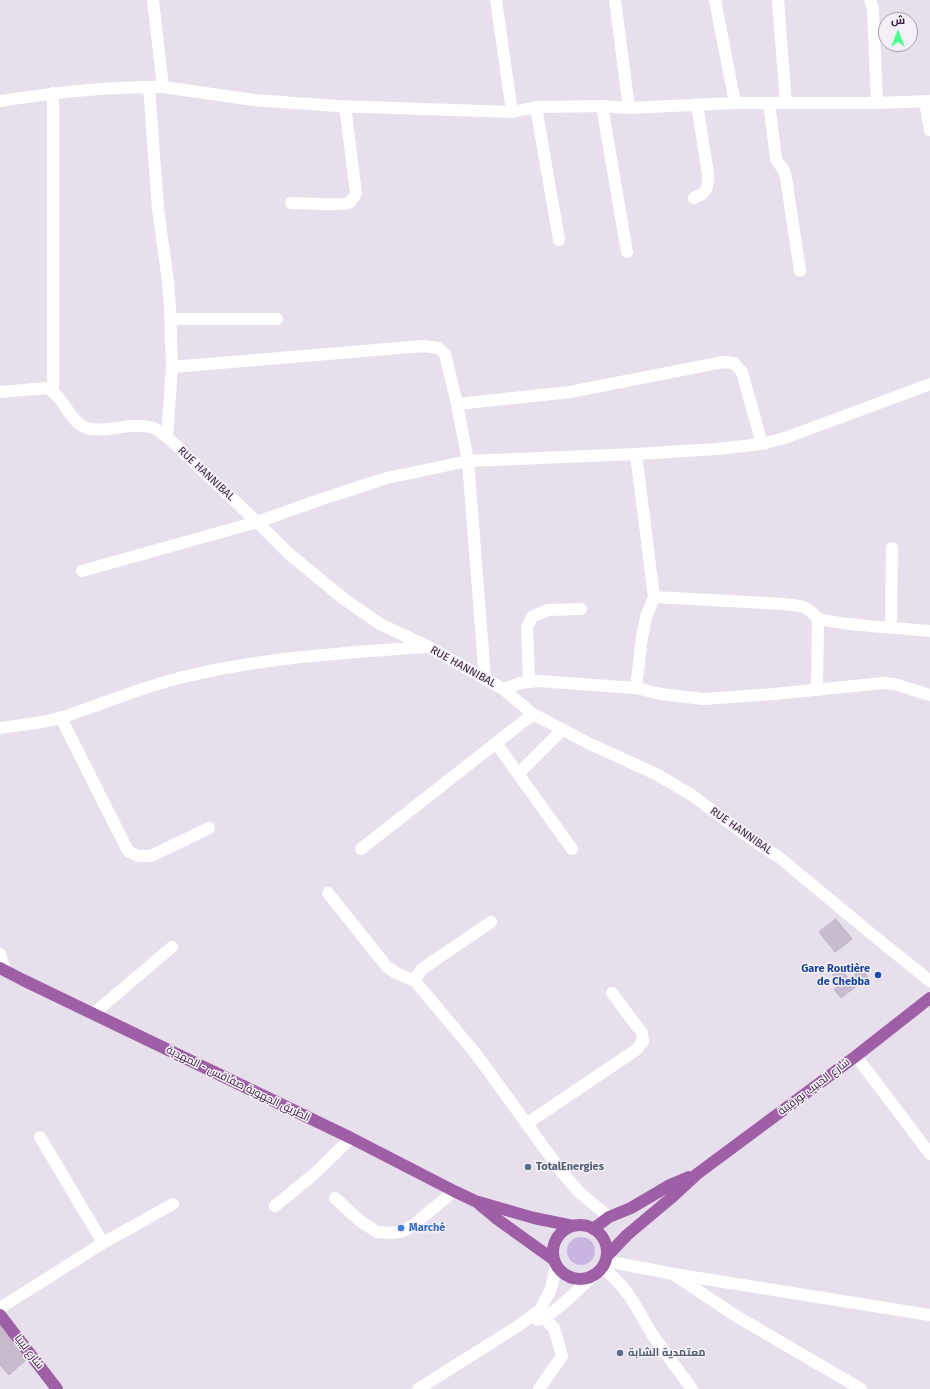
<!DOCTYPE html>
<meta charset="utf-8">
<style>
body{margin:0}
#map{position:relative;width:930px;height:1389px;overflow:hidden;background:#e8dfec;font-family:"Fira Sans",Cairo,sans-serif}
canvas{display:block}
.north{position:absolute;left:878px;top:12px;width:40px;height:40px;box-sizing:border-box;background:#f5f0f8;border:1px solid #aa9cae;border-radius:50%;rotate:0deg;font-size:11px;font-weight:700;line-height:16px;text-align:center;color:#3a1e3e}
.north::after{content:'';display:block;margin:auto;width:14px;height:18px;background:#4aff90;clip-path:polygon(50% 0,100% 100%,50% 72%,0 100%)}
</style>
<div id="map">
<canvas width="930" height="1389"></canvas>
<div class="north">ش</div>
</div>
<script>
const g = document.querySelector('canvas').getContext('2d');
g.lineJoin = 'round';
function fill(path, color) {
  g.fillStyle = color;
  g.fill(path, 'evenodd');
}
function strokePath(path, color, width, dash) {
  g.strokeStyle = color;
  g.lineWidth = width;
  g.lineCap = dash ? 'butt' : 'round';
  g.setLineDash(dash || []);
  g.stroke(path);
}
function label(font, color, halo, rows, align = 'center') {
  g.font = font + ' "Fira Sans",Cairo,sans-serif';
  g.lineWidth = 3;
  g.setLineDash([]);
  g.textBaseline = 'middle';
  g.strokeStyle = halo;
  g.fillStyle = color;
  for (const [text, x, y, turn = 0] of rows) {
    g.save();
    g.translate(x, y);
    g.rotate((+turn || 0) * Math.PI / 180);
    g.textAlign = isNaN(turn) ? turn : align;
    if (halo) g.strokeText(text, 0, 0);
    g.fillText(text, 0, 0);
    g.restore();
  }
}
const green = new Path2D(`
 M567 1251a14 14 0 1 1 28 0a14 14 0 1 1-28 0Z`);
const building = new Path2D(`
 M836 919 852 939 835 952 819 932Z
 M841 969 849 979 862 969 868 977 841 998 834 989 840 985 833 975Z
 M0 1326 27 1359 9 1375 0 1365Z`);
const minor = new Path2D(`
 M153 0 163 87
 M496 0 512 112
 M615 0 629 108
 M715 0 735 103
 M778 0 786 103
 M870 0 873 9 877 103
 M149 87 158 209 168 282 170 307 172 367 167 437
 M0 101C54 93 108 86 163 87L254 100 336 106 512 112 536 107 602 106 629 108 735 103H877L930 101
 M925 102 930 130
 M769 103 776 159C780 168 784 165 786 178L800 271
 M602 106 627 252
 M536 107 559 240
 M694 198C708 193 708 188 708 174L697 104
 M291 203C302 203 340 206 348 203 353 201 354 197 356 193L345 106
 M170 319H277
 M172 367 423 346 438 348 445 354 457 404 468 461 485 679
 M53 391V93
 M0 392 46 388C66 396 68 425 91 429 112 432 133 421 154 428 158 430 163 434 167 437L257 522 288 553 344 599 380 624 427 646 503 689 533 714 586 742 658 775 693 796 754 841 780 858 874 936 930 981
 M457 404 570 392 723 362 734 363 742 372 762 444
 M82 571 257 522 325 498 387 478 468 461 636 454 717 449 762 444 785 438 930 384
 M654 597 784 604C802 606 806 605 818 619 855 627 893 627 930 631
 M891 627 892 548
 M529 681 527 627 532 617 548 610 581 609
 M636 688 642 637 646 617 654 597 636 454
 M503 689 521 683 538 681 636 688 661 694 703 699 774 694 884 683 894 684 930 695
 M817 690 818 619
 M61 718 128 851 138 856H151L209 828
 M0 728C19 725 45 723 63 717 99 705 135 690 172 680 255 658 340 653 425 647
 M496 743 572 849
 M518 774 562 730
 M361 849 533 714
 M328 893 387 967 396 973 415 981 476 1054 561 1171 579 1192 609 1217
 M0 954 5 970
 M415 981 417 976 422 969 491 922
 M93 1014 172 947
 M856 1056 930 1154
 M526 1124 636 1050 643 1041 642 1033 612 993
 M40 1137 103 1243
 M335 1198 360 1221 377 1232 392 1233 403 1231 412 1226 454 1191
 M275 1206 313 1175 351 1138
 M606 1261 674 1274 930 1315
 M602 1268C627 1285 637 1309 652 1334 665 1353 679 1371 692 1389
 M676 1276 736 1316 861 1389
 M0 1308 103 1243 173 1204
 M537 1320C556 1314 577 1290 592 1277
 M418 1389 518 1326 540 1310 551 1289 556 1265
 M539 1389 562 1356 554 1328 544 1318 540 1310`);
const major = new Path2D(`
 M0 968 23 980 351 1138 454 1191 475 1201 534 1218 573 1226
 M479 1204 497 1219 554 1260
 M553 1252a27 27 0 1 1 54 0a27 27 0 1 1-54 0Z
 M593 1229 609 1217 631 1208 670 1185 689 1177
 M607 1256 627 1235 671 1198 697 1174 856 1056 930 998
 M0 1315 57 1389`);
const markers = [
 [878,975,4,"#1a4fb4"],
 [528,1167,4,"#5c6f8a"],
 [401,1228,4,"#3f7fe0"],
 [620,1353,4,"#5c6f8a"]
];
const streetNames = [
 ["RUE HANNIBAL",206,474,43],
 ["RUE HANNIBAL",463,667,29],
 ["RUE HANNIBAL",741,831,35],
 ["الطريق الجهوية صفاقس - المهدية",238,1084,26],
 ["شارع الحبيب بورقيبة",814,1087,-37],
 ["شارع ليبيا",29,1352,52]
];
const transitNames = [
 ["Gare Routière",870,969],
 ["de Chebba",870,982]
];
const serviceNames = [
 ["TotalEnergies",536,1167],
 ["معتمدية الشابة",628,1353]
];
const shopNames = [
 ["Marché",409,1228]
];
fill(green, '#c7b5e0');
fill(building, '#c7bbcd');
strokePath(building, '#c0b1c6', 1);
strokePath(minor, '#fff', 12);
strokePath(major, '#9e5fa6', 12);
for (const [x, y, r, color] of markers) {
  const dot = new Path2D();
  dot.arc(x, y, r, 0, 2 * Math.PI);
  g.fillStyle = color;
  g.fill(dot);
  strokePath(dot, '#f5f0f8', 1.5);
}
label('11px', '#3a1e3e', '#f5f0f8', streetNames);
label('bold 11px', '#164399', '#f5f0f8', transitNames, 'right');
label('bold 11px', '#4e5e75', '#f5f0f8', serviceNames, 'left');
label('bold 11px', '#366cbe', '#f5f0f8', shopNames, 'left');
</script>
